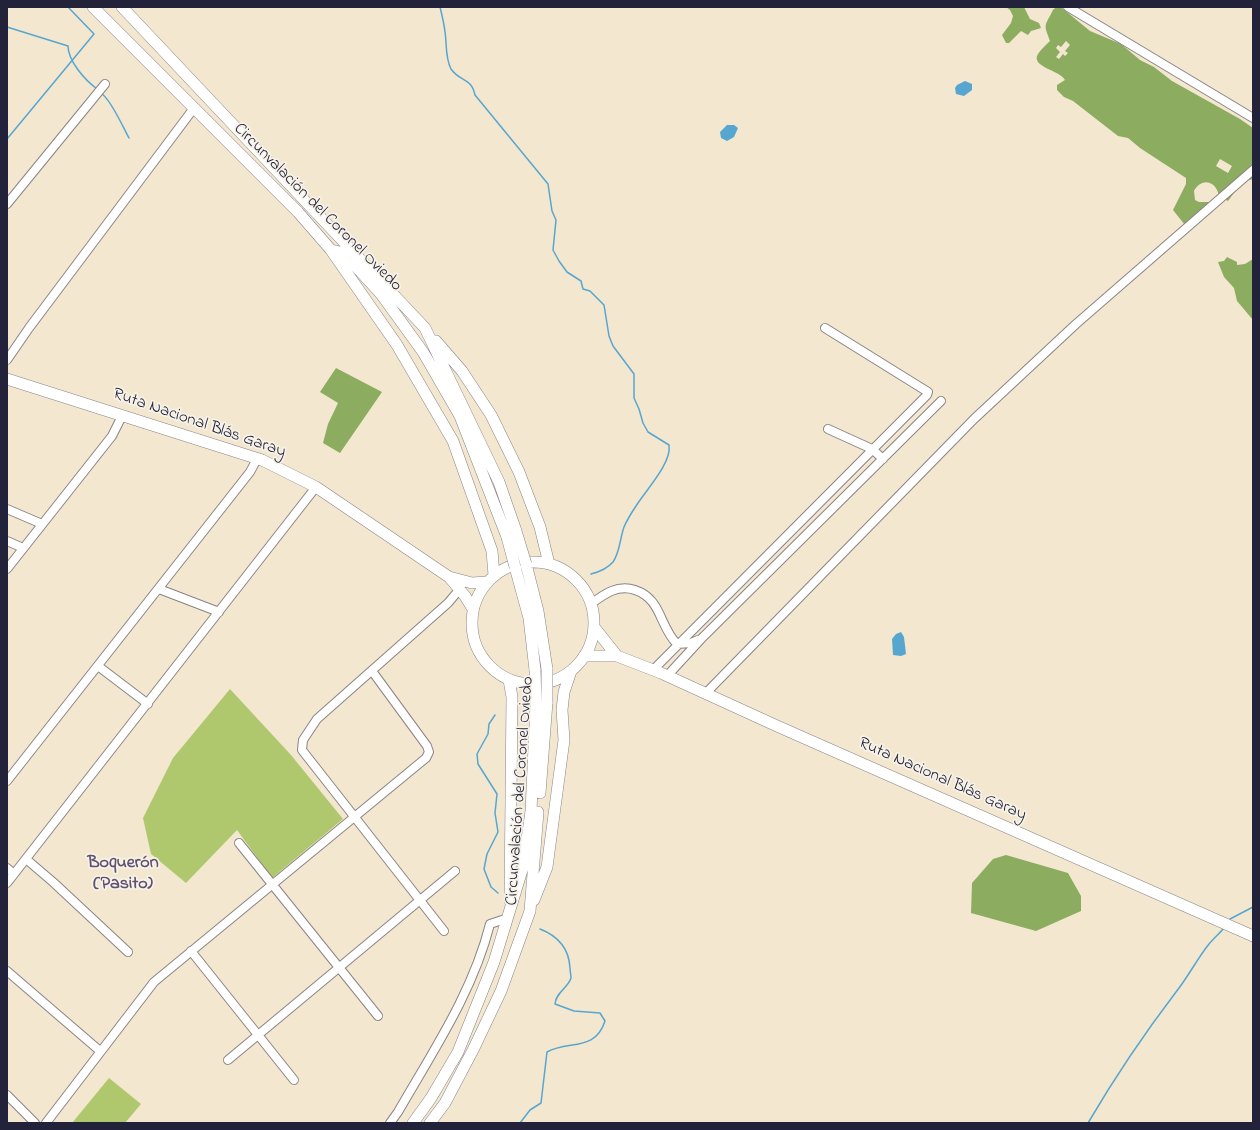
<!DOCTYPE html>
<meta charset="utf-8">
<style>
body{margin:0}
#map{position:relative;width:1260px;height:1130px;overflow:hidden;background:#f3e7d0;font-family:"Indie Flower",sans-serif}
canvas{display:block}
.frame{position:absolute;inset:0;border:8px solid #22223b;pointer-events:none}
</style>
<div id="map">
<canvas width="1260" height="1130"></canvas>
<div class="frame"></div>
</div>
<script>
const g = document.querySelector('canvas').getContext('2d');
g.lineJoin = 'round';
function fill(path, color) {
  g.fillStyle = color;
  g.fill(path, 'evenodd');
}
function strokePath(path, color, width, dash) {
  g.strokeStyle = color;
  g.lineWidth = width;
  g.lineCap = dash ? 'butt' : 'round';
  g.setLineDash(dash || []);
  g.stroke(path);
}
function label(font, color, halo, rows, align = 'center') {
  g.font = font + ' "Indie Flower",sans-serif';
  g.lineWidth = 3.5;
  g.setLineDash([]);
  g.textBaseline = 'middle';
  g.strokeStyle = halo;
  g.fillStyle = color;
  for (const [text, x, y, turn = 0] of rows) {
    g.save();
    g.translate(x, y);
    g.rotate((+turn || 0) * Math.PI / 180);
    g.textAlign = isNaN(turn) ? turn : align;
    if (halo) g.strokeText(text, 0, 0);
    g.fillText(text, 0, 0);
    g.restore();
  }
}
const green = new Path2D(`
 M230 689 291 755 343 819 272 878 237 830 186 883 151 854 143 818 173 758Z
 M109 1078 141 1104 125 1123H72Z`);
const forest = new Path2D(`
 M1006 7H1024L1030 19 1039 23 1041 28 1031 31 1028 35 1021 31 1009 43H1006L1002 35 1011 23 1013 16 1010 10Z
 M1057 7 1062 8 1090 31 1121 44 1140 60 1154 67 1172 81 1240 119 1253 128V179L1242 182 1228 201 1219 196C1216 181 1202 177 1194 191L1195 200 1199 202H1209L1210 207 1185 225 1173 210 1186 184V178L1140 148 1128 138 1118 136 1073 101 1064 97 1057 90V85L1065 80C1060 70 1030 67 1038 54 1041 49 1046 45 1050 41 1045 26 1043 28 1051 14 1053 10 1053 9 1057 7ZM1066 41 1070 45 1065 51 1068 53 1065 56 1063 54 1059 59 1056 57 1060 52 1056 48 1058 45 1061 47ZM1220 159 1232 166 1228 173 1216 166Z
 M1227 257 1237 262V265L1245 264 1253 259V320L1237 301 1234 288 1224 277 1218 262 1224 261Z
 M336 368 382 392 340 453 323 443 328 424 338 403 320 392Z
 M1006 855 1068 873 1081 896V911L1036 931 971 913 972 883 993 859Z`);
const water = new Path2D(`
 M965 81 972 84V90L964 96 956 94 955 88 957 85Z
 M727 125H734L738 128 734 137 727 141 721 138 720 132Z
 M901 632 904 637 906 654 901 656 893 655 892 639 896 634Z`);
const stream = new Path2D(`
 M440 7C442 15 444 23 445 32 447 44 445 58 451 69 460 82 471 77 475 95L548 184 552 211 556 220 553 250 559 261 567 272 581 281 583 289 590 291 604 305 609 336 613 346 634 374V398L639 409 643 423 648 432 669 445C672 463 646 490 636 506 632 512 627 520 624 527 620 538 620 552 613 562 607 569 599 572 591 574
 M7 27 68 46C68 61 85 80 97 89
 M102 94C111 100 123 127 129 138
 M7 139 94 34 68 7
 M495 715 489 724 488 734 477 754 478 764 497 794 495 813 498 832 487 854 484 869 491 887 498 893
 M1230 919 1253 907
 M520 1123 530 1110 541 1103 547 1052C569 1040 595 1052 605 1021L600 1013 574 1011 555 1004C556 992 568 988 571 978 571 975 570 971 570 968 569 948 558 936 540 929
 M1088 1123C1115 1077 1144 1034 1176 992 1188 977 1197 959 1209 944 1213 939 1219 934 1223 929`);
const minor = new Path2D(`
 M1068 7 1253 118
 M7 204 105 84
 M7 360 29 328 194 108
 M828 429 872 449 883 459
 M7 509 42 524
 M7 541 23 548
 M7 569 112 436 122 416
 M159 589 219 612
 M591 604C604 594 618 584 635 590 662 599 659 626 677 644L691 643 698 640
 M98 666 148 704
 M653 670 927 395 928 392 825 328
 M667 676 701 639 941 401
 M705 694 974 419 1076 324 1253 170
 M7 781 250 472 257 459
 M239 843 378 1016
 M26 859 53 882 128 952
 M7 868 14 874
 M7 883 316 487
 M444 931 302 750 303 740 317 719 448 603 459 590
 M191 951 294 1080
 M7 971 100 1051
 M228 1060 455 871
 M7 1095 35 1123
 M46 1123 154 982 426 758 429 752 427 746 372 671
 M390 1123 398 1112C433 1051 473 992 490 924L508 918`);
const highway = new Path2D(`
 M93 7 298 212 331 250 397 345 453 441 492 551 494 575
 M122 7 425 328 499 482 516 531
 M331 250 340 252 349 259 381 294 423 352 460 416 507 537
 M436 341 462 371 491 415 519 472 540 527 549 564
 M7 379 262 460 316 487 449 577 465 596 473 609
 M472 623a61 61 0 1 1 122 0a61 61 0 1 1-122 0Z
 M526 564 538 611 547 669
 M515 567 529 618 535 670
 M449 577 472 583 487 582
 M594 627 617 656
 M584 656H617L661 673 777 726 1253 936
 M509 680 512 697 510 901
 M540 793 547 702
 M534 900 547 867 564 740 562 710 564 692 571 671
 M413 1123 431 1098 458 1052 494 962 523 867 531 811 536 703
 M430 1123 445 1103 474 1048 501 991 530 911 538 812`);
const highwayBridge = new Path2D(`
 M516 531 526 564
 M507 537 515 567
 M547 669V702
 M535 670 536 703`);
const streetNames = [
 ["Circunvalación del Coronel Oviedo",317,208,45],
 ["Ruta Nacional Blás Garay",199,424,19],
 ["Ruta Nacional Blás Garay",942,780,24],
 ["Circunvalación del Coronel Oviedo",521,791,-86]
];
const neighbourhoodNames = [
 ["Boquerón",123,864],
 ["(Pasito)",123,885]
];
fill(green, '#b0c86d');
fill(forest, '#8cac60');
fill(water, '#56a6d0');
strokePath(stream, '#56a6d0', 1.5);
strokePath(minor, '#8a8486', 10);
strokePath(highway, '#8a8486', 12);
strokePath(minor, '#fff', 8);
strokePath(highway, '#fff', 11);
strokePath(highwayBridge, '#8a8486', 12, []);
strokePath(highwayBridge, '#fff', 11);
label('17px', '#22223b', '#f7f3e8', streetNames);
label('bold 18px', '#625070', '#f7f3e8', neighbourhoodNames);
</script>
